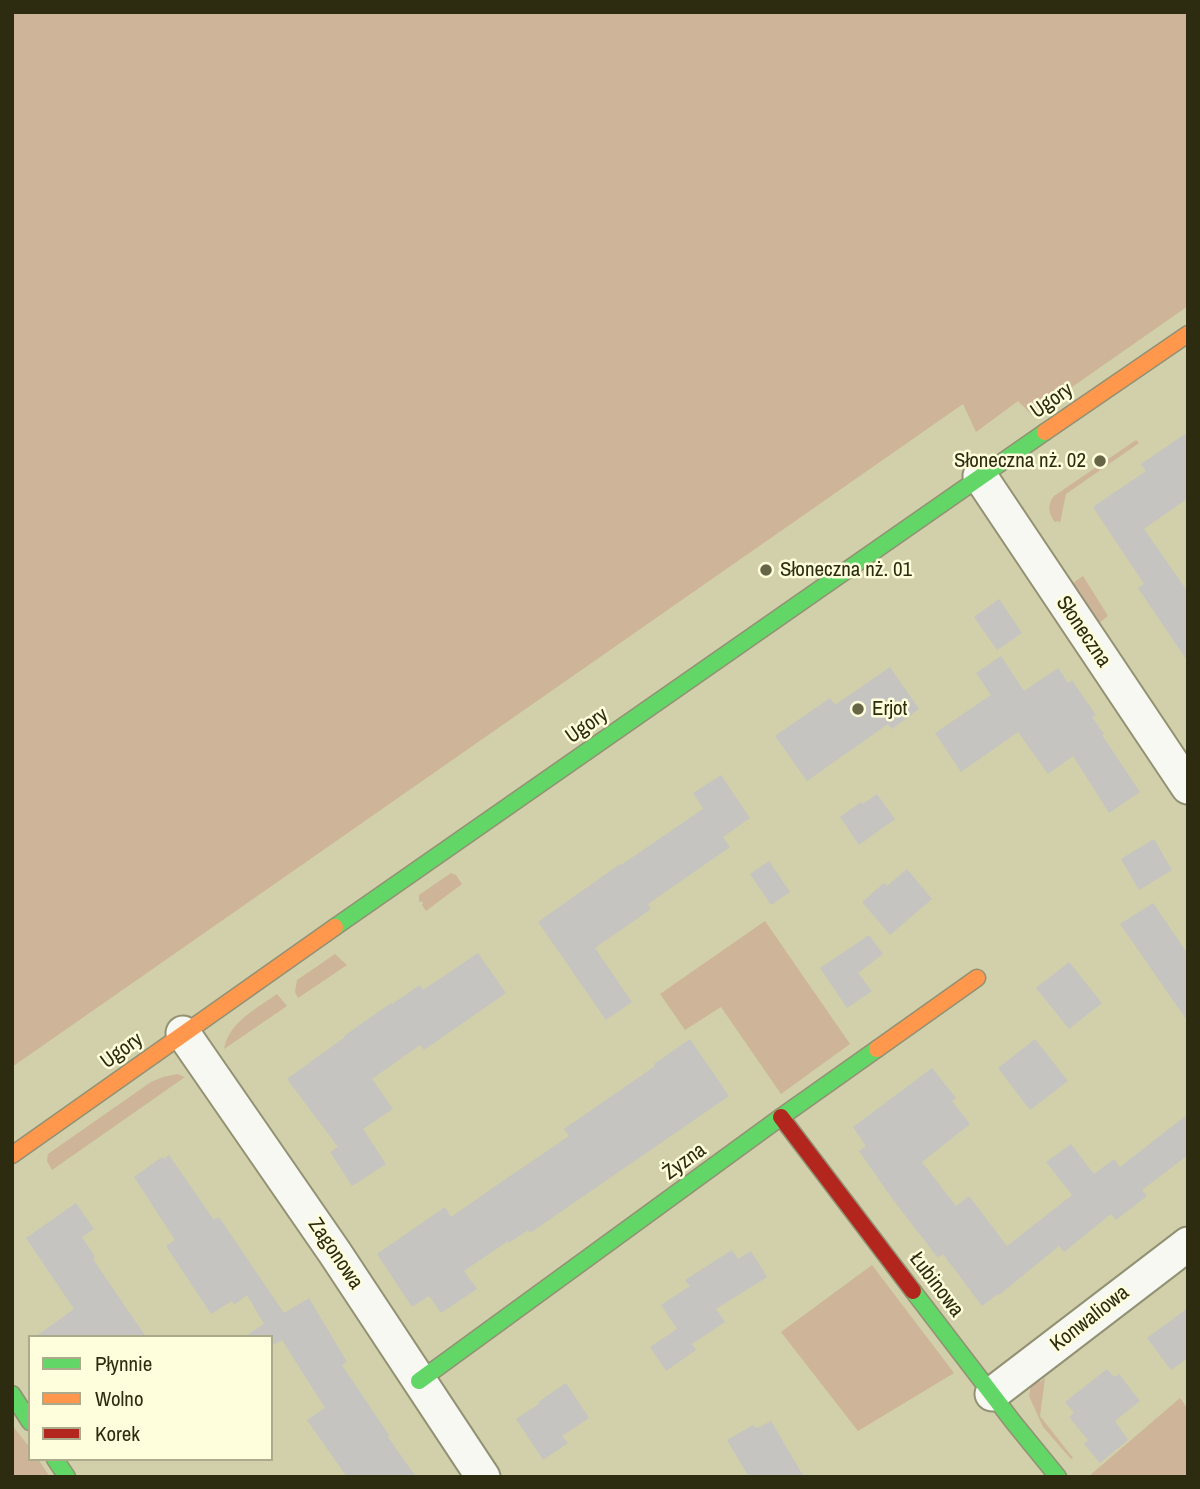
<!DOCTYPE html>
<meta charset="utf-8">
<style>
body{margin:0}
#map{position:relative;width:1200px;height:1489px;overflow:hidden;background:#d1d0aa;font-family:"Archivo Narrow",sans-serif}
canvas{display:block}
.frame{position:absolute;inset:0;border:14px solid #2d2c10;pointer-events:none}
.legend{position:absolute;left:28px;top:1335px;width:245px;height:126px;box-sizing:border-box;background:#fffedc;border:2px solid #abaa8a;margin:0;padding:9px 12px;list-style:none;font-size:21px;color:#2d2c10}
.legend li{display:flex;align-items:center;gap:14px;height:35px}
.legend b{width:35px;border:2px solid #abaa8a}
</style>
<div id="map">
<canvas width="1200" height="1489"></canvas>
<div class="frame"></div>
<ul class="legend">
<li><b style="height:9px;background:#63d668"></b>Płynnie</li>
<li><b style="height:9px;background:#ff974d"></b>Wolno</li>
<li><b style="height:9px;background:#b3261e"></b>Korek</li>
</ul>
</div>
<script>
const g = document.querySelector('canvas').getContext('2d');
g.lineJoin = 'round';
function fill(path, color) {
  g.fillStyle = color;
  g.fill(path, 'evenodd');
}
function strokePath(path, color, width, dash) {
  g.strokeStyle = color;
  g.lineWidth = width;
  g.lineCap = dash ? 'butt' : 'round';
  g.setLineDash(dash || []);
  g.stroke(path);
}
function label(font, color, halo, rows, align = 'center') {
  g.font = font + ' "Archivo Narrow",sans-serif';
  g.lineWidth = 5;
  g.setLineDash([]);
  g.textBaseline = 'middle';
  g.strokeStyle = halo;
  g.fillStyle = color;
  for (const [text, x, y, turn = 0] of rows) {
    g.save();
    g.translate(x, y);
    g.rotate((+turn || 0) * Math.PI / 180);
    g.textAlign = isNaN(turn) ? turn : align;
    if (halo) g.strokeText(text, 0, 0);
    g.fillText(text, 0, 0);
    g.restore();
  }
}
const green = new Path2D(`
 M12 12H1188V306L1032 415 1018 401 976 432 963 404 12 1067Z
 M1136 440 1139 443 1066 494 1060 523 1058 521 1055 522C1048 513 1047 505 1054 496Z
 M1083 576 1108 616 1099 623H1094L1072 589 1073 583Z
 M451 873 456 875 462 884 426 911 422 905 423 903 421 901 419 902V895Z
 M765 921 850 1044 781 1094 721 1007 685 1030 660 994Z
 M335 954 347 965 298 998 295 992 297 980Z
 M277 994 287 1006 224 1049C229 1022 256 1009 277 994Z
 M177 1074 185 1077 52 1170 47 1161 48 1154 151 1082 163 1077Z
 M872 1265 954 1373 858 1431 781 1332Z
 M1036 1375 1040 1382 1045 1378 1040 1416 1073 1458 1071 1459 1043 1427 1029 1396 1031 1385Z
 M1180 1398 1188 1409V1477H1088Z
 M12 1425 30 1448V1459H38L50 1477H12Z`);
const building = new Path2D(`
 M1188 432V498L1144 529 1188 592V662L1138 588 1144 584 1093 507 1146 471 1141 464Z
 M999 599 1022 633 997 650 974 617Z
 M1001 656 1024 691 1058 668 1068 683 1072 680 1096 715 1092 717 1104 734 1102 735 1140 792 1109 813 1073 756 1048 774 1018 732 961 772 935 733 991 695 976 673Z
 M890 667 919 709 892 729 888 724 807 781 775 736 830 698 835 705Z
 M721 775 750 818 723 837 730 847 648 904 651 909 595 948 632 1002 606 1020 538 922 620 864 621 865 703 809 693 793Z
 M877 794 895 819 859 845 840 817 861 802 863 804Z
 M1154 839 1172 870 1139 890 1121 859Z
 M769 861 790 892 771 905 750 874Z
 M907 869 932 899 890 935 862 902 884 883 887 886Z
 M1153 903 1188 954V1022L1120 924Z
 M869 935 883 954 858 973 872 991 847 1008 820 968Z
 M478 953 506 993 424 1050 420 1045 372 1079 393 1109 363 1129 386 1164 352 1186 330 1152 338 1147 287 1079 345 1037 344 1036 391 1003 392 1004 420 985 423 990Z
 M1069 962 1102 1003 1069 1029 1036 988Z
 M690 1039 729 1096 530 1233 528 1230 509 1243 508 1241 464 1271 477 1289 441 1313 429 1296 412 1307 377 1254 445 1207 451 1217 510 1176 569 1136 564 1129 655 1066 654 1064Z
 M1035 1039 1068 1081 1030 1110 998 1068Z
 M932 1068 956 1098 952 1101 970 1124 922 1162 956 1206 969 1196 1007 1246 1072 1195 1046 1162 1071 1144 1094 1174 1114 1159 1120 1167 1188 1114V1155L1142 1190 1147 1196 1116 1220 1111 1214 1064 1252 1059 1246 999 1295 998 1294 982 1306 943 1254 938 1258 891 1197 859 1151 866 1146 853 1127Z
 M169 1155 214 1220 219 1217 284 1313 309 1298 347 1362 342 1365 389 1435 388 1437 416 1477H347L307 1420 325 1408 282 1340 271 1346V1337H244L264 1324 247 1295 234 1305 232 1301 211 1314 166 1246 175 1240 134 1177 162 1157 164 1159Z
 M76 1203 94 1229 82 1237 95 1257 93 1259 146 1337H35L74 1309 26 1238Z
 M732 1250 738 1259 751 1251 767 1277 716 1309 725 1322 692 1344 696 1350 666 1371 650 1347 677 1329 661 1305 690 1286 685 1280Z
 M1188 1308V1358L1171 1370 1147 1338Z
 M1107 1369 1114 1377 1119 1374 1140 1401 1115 1421 1128 1440 1100 1463 1084 1444 1088 1440 1069 1417 1074 1413 1065 1402Z
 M566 1383 589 1418 562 1436 568 1443 543 1460 516 1419 539 1404 538 1402Z
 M771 1421 804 1477H749L727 1440 753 1425 755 1428 758 1427V1428Z`);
const street = new Path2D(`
 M980 476 1188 787
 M183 1033 335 1253 483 1477
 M992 1394 1188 1244`);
const fast = new Path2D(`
 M335 927 1045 432
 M913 1291 1014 1423 1058 1477
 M419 1381 781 1117 877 1049
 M12 1394 30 1422
 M55 1459 67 1477`);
const slow = new Path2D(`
 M1045 432 1188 334
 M877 1049 977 978
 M12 1155 335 927`);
const jam = new Path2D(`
 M781 1117 913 1291`);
const markers = [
 [1100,461,7,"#666546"],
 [766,570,7,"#666546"],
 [858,709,7,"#666546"]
];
const streetNames = [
 ["Ugory",1052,401,-35],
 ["Słoneczna",1083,632,56],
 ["Ugory",587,726,-35],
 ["Ugory",122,1051,-36],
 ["Żyzna",685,1162,-36],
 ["Zagonowa",335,1254,56],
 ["Łubinowa",936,1285,53],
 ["Konwaliowa",1090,1319,-38]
];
const poiNames = [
 ["Słoneczna nż. 02",1086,461,"right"],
 ["Słoneczna nż. 01",780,570],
 ["Erjot",872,709]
];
fill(green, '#ceb498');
fill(building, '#c5c4c0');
strokePath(street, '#929174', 37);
strokePath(fast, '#929174', 19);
strokePath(slow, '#929174', 19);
strokePath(jam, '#929174', 19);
strokePath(street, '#f8f8f2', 33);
strokePath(fast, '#63d668', 16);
strokePath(slow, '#ff974d', 16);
strokePath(jam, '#b3261e', 16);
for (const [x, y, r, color] of markers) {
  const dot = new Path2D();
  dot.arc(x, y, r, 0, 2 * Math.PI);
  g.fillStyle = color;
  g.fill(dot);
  strokePath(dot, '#fffedc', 2.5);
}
label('21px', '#2d2c10', '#fffedc', streetNames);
label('21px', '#2d2c10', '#fffedc', poiNames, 'left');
</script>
